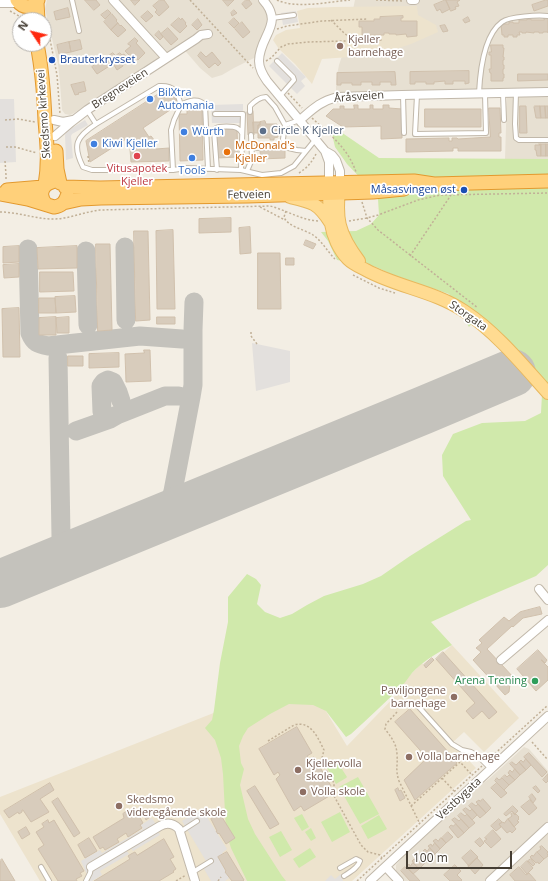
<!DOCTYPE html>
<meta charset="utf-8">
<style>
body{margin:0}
#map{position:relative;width:548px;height:881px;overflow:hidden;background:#f3eee4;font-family:"Open Sans",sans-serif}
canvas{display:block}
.north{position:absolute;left:12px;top:12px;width:40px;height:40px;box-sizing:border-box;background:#fff;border:1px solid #b5b2ae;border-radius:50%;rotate:305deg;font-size:11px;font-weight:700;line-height:16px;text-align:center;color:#453e34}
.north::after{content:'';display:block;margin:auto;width:14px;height:18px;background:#ff290f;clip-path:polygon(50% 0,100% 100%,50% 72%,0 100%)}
.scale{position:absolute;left:406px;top:851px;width:106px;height:18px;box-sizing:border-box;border:2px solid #453e34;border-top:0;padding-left:5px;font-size:12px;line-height:14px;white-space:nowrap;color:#453e34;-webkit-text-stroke:3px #fff;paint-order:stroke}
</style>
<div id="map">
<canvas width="548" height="881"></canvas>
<div class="north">N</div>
<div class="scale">100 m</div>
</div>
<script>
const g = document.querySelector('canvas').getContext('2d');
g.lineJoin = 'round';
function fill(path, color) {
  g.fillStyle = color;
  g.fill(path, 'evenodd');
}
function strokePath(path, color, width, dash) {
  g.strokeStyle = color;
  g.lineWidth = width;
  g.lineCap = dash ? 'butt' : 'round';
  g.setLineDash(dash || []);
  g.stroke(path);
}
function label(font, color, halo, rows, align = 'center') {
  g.font = font + ' "Open Sans",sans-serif';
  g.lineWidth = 3.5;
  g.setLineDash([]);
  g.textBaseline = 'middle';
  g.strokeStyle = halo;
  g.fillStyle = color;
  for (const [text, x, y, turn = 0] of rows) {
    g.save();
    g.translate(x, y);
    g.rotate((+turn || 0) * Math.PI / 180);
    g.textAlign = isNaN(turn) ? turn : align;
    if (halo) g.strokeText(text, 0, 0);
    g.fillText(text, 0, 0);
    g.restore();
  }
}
const residential = new Path2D(`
 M47 0H258L268 13 269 21 256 57 234 68 222 75 212 78 200 68 181 46 74 113 70 115 65 114 62 110 60 83 58 64 45 9Z
 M355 0H548V159H505L507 95 336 93V80L339 65 345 47Z
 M524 747 529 749 548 771V881H403L396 873V865L429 826 454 805 490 778Z`);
const education = new Path2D(`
 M417 6 418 15 436 25 438 32 411 44 377 55 322 59 312 84 295 64 279 49 273 40 276 35 286 30 300 28 297 11 308 8 334 7Z
 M452 645 519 718 484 752 464 732 452 743 476 768 352 881H40L0 814V797L211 714 304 675 347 746 401 690 404 681 422 663 424 665 432 658 435 660Z`);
const green = new Path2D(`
 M335 128 379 158 548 159V565L536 576 473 603 431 622 452 645C437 653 423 661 412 673 408 678 405 683 400 688 384 703 368 719 351 734L346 737 326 711 313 705 289 704 270 714 248 728 243 736 239 746 241 763 244 769 240 785 248 819 255 834 282 876 286 881H247L231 848 226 832 223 774 221 758 215 740 205 728 212 720 214 710 220 663 228 622V597L247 574 256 579 261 585 257 604 265 612 280 618 292 614 307 605 324 596 363 584 381 576 410 556 466 521 471 520 443 476 442 455 453 434 482 423 525 421 541 413 542 394 479 315 469 327 449 294 393 275 376 267 337 260 328 241 321 232 356 231 371 224 379 215 378 199 367 185 347 164 335 147 332 134Z
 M334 761 338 763 347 777 346 778 336 784 327 768 332 765 331 764Z
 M358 777 379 814 360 824 339 787Z
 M340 812 350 832 332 842 321 822Z
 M302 814 309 827 302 831 294 818Z
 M379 815 387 829 368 839 361 826Z
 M311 828 316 838 311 841 305 832Z
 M281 831 292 850 280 857 269 837Z
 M310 848 316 857 299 868 293 859Z`);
const parking = new Path2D(`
 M296 11 298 22 283 25 281 13Z
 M282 53 306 77 301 81 305 86 297 94 269 66Z
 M0 99H14L16 162 0 163Z
 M243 104V110L240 118V123H212L211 105Z
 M85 120 88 125 72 134 71 136 73 158 66 160 65 135 67 131Z
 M252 343 290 351V382L256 391Z
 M202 809 227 849 222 853 223 854 218 857 229 878 225 881H211L204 869 206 861 182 821Z
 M152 818 155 823 156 829 160 835 133 851 130 847 126 850 129 854 100 871 102 875 92 881H90L81 861 100 850 102 853 143 829 141 825Z
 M341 874 343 881H325L331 875 335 879Z`);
const taxiway = new Path2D(`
 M125 247 126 320
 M28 249 30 333C34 343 38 344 48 346L140 336 182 339
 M86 251 88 325
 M102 412 101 386 104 382 108 380 113 382 118 392 121 401
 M76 431 110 419 117 415 165 396H179
 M173 491 191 397 193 385V330L194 302
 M154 520 165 513 169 505 173 491 175 502 182 505H193
 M61 537 67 546 75 549 88 548
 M49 564C61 554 63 554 61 537L58 358`);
const runway = new Path2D(`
 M0 584 424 410 512 373`);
const building = new Path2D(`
 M85 0H96L100 5 94 10Z
 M131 0H140L135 5Z
 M160 0H164L169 7 159 16 155 12 157 10 153 6Z
 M223 0H234L228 6Z
 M246 0H249L252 4 246 9 242 4Z
 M446 0 450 9 442 13 440 9 437 11 434 5Z
 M446 0H460L457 2 459 6 455 7 456 9 451 11Z
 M546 0H548V6L534 11 532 5Z
 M68 8 70 17 56 20 54 12Z
 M108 10 111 13 105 19 101 15Z
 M234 10 237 13 232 16 231 13Z
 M148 11 153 16 146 22 141 17Z
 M112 14 117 20 116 21 118 23 111 30 104 22Z
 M403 16V18H401V21H417V36L407 37 406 34 396 35V34H389V33H384V35H362V27H359V21H374V19H380V17Z
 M468 17 470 21 465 23 463 20Z
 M179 18 181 20 182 18 186 23 185 24 187 26 180 33 171 25Z
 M234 18 239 23 234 28 229 23Z
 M544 18H548V33V32H543V33H539V32H534V33L526 32V33H522V32H519L520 35H517V37H513V35H508V37H504V35H502L501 24H509V22H513V23H519V20H527V19H531V20H544Z
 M198 19 202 25 197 30 192 25Z
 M242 22 250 32 243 38 235 29Z
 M118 23 120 26 121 25 126 30 118 37 111 30Z
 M445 25 448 31 443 32 440 26Z
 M168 28 178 39 171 45 161 34Z
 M159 31 163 37 160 40 155 35Z
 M135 38 138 41 136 43 145 53 138 60 134 55 131 57 125 51 131 46 128 44Z
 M80 40 82 49 71 52 69 42Z
 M69 42 71 52 59 54 57 45Z
 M491 45H503V48H504L503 57H504V60H503V65H504V69H503V74H504V78H503V81H491V73H490L489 69H491V55H489V52H491Z
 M201 52 206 57 212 52 221 63 218 66 215 63 209 68 198 56Z
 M113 53 116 56 113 58 110 55Z
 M120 53 122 55 124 54 129 61 123 65 118 58 119 57 117 55Z
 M106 58 111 65 97 74 92 67Z
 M118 58 123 66 117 70 112 62Z
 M469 71V83L465 84V81H453V84H445V81L434 82V84H426V82H415V84H410V72Z
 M395 72 396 85H391V82H380V85H372V82H361V85H352V83H341V85H337V73Z
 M518 74H548V80L518 81Z
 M84 82 86 91 78 93 79 94 75 95 71 85Z
 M168 88 179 104 143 128 149 137 151 136 155 141 152 143 156 149 169 148V161L131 162 130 149H133L126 139 90 162 86 141Z
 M354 105H358V109H370V105H373V109H383V105H389V108L402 109V138L381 139V126L343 127 326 116 333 109H340V106H344V109H354Z
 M202 106 203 160 180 161 179 114H187V107Z
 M520 106H526L527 133H520Z
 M535 106H540L541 118H536L534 107Z
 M540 106H545L546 118H541Z
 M545 106H548V118H546Z
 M489 108H500L501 133H499V137H501V151H458V148H453V151L406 152V139L449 138V141H452V138H457L458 139 490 137Z
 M425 109H481V127H425Z
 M253 111 254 135H248L247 112Z
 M265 121 266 124H277L278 137 274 138V140H270V138H258V125H260V122Z
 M253 122H260V125H258V133H254Z
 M216 129H237L238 157 217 158Z
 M539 144H541V156H537L536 150H535V145H540Z
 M541 144H546V156H541Z
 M546 144H548V156H546Z
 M285 150V158L261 159 260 151Z
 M231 218V232L199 233V219Z
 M250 227 251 253 240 254 239 228Z
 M173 230 175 309H157L156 231Z
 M134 231H148L150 320 136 321Z
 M306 240 316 244 313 249 304 245Z
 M96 244H110L112 330 98 331Z
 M19 246V262L3 263V247Z
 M77 246V268L38 269 37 248Z
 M258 253H280L281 309H258Z
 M286 258H294V265H286Z
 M19 264V277L4 278 3 265Z
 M40 272H73L74 291 40 292Z
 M75 296 76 312 56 313 55 297Z
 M39 298H55L56 313H39Z
 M19 308 20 357H3L2 309Z
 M56 317V335H39V318Z
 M69 317V333H57L56 318Z
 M157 317H175V324H157Z
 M144 350H150L151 381 126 382 125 354 144 353Z
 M119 353V367L89 368V354Z
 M68 356H83V366H68Z
 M540 607 542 614 523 618 513 627 512 626 487 649 515 679 510 684 509 692 505 695 473 660 481 652 476 648 482 643 479 640 504 617 509 621 520 612Z
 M538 650 547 660 545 663 542 660H541L548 667V680L536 691 517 669Z
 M443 652 497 712 489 719 482 711 473 719 466 711 475 703 436 659Z
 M432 658 434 660 426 668 424 665Z
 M410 709 450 754 457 763 415 800 404 780 427 758 395 722Z
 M297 727 312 753 307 756 309 759 314 757 331 786 327 788 331 795 304 811 301 806 294 811 276 779 280 775 278 772 274 775 259 749Z
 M529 753 547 772 542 777 524 757Z
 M526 759 531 765 526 770 519 762 521 760 523 762Z
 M512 762 516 765 519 762 526 770 520 775 510 764Z
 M515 769 520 775 515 780 508 773 510 770 512 772Z
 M548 774V781L546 783 543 780Z
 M505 775 507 777 509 775 515 780 509 785 502 778Z
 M497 778 499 780 502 778 509 785 504 790 495 781Z
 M50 783 54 790 40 799 49 812 31 822 23 810H22V812L19 814 18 812 9 818 4 811Z
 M497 783 507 793 501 798 491 788Z
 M255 786 279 824 270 829 247 791Z
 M536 786 540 791 538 793 533 788Z
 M398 788 399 791 401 790 405 798 400 801 395 790Z
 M532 794 536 799 533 803 529 797Z
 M58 798 80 833 74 837 52 802Z
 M483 799 491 808 486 813 476 802 479 800 480 801Z
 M530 800 537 808 529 815 521 807Z
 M472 803 476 806 478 804 486 813 480 818 469 806Z
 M513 806 518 811 515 814 512 811 506 816 504 814Z
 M466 808 470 811 472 809 477 815 472 820 463 810Z
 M127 811 129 815 136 811 143 823 140 825 142 828 128 837 126 833 117 839 119 842 105 850 103 847 100 849 93 837 124 818 123 814Z
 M147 812 150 817 146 820 143 814Z
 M461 813 465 816 467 814 475 823 469 828 458 816Z
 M513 813 515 815 516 814 519 817 518 818 519 819 517 821 519 822 514 827 508 819 512 816 511 814Z
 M220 814 235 838 226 844 219 833 218 834 216 831H217L211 819Z
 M455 818 459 821 461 819 469 828 464 833 452 820Z
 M499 819 502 822 499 824 501 827 496 831 491 826Z
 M508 819 516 829 512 833 510 831 507 833 499 824 503 822 504 823Z
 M48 820 49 823 54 820 84 871 80 873 82 876 76 879 77 881H58L38 849 44 845 36 832 44 827 42 824Z
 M456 824 464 833 458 838 449 827 451 825 453 826Z
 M26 827 30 834 22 839 18 832Z
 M493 830 501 839 491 848 484 841 487 839 485 838Z
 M448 832 453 837 446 843 442 838Z
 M89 838 97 851 85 858 78 845Z
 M441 838 446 843 440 849 433 841 436 839 438 841Z
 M480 838 484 843 480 847 475 842Z
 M164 839 174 857 170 859 176 869 173 871 174 872 159 881H94L130 859 128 856 131 854 135 852 137 855Z
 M435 843 440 849 435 854 428 846 431 844 432 846Z
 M542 846 548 852 547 853 548 856 544 859 537 852 541 849 540 847Z
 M430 848 435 854 429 859 423 851 425 849 427 851Z
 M471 850 478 857 469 866 462 858Z
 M227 852 244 880 243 881H232L225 872 226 871 218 857Z
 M537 852 544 859 539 864 538 862 536 863 530 857 532 855 533 856Z
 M424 853 429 859 424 864 417 856 420 854 421 856Z
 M419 858 424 864 419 869 412 861 414 859 416 861Z
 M477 858 483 865 475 874 468 866Z
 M2 859 15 881H0V861Z
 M531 859 535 864 533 866 528 861Z
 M527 861 533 868 527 874 521 867Z
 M413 863 419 869 413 874 406 867 409 864 410 866Z
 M455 865 461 871 457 875 462 880 461 881H450L444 875Z
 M405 867 407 869 408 868 420 881H410L401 871Z
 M519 867 526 875 529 873 536 881H515L510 875Z`);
const path = new Path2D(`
 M190 0 253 68
 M277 0C296 9 329 2 350 0
 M376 0 404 1
 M10 11 19 16 23 20
 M331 20 344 33 353 40
 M47 24 57 75 60 114
 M277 29 287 26 322 21 367 19
 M266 61 271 58 281 47 288 44 308 42 383 40
 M288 93 302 108
 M312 118C330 135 348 148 356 172
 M5 120 18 119 35 122
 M6 147H15L37 153
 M88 156 89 164
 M5 161 6 175V180
 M299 173C307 168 312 162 316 154
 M362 202 367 218 378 230 478 308
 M260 207 285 220
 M286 211 284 217C288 227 304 229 313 235 322 241 327 251 335 259
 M0 212C18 212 35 219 53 219 69 219 84 212 100 210L270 206C286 210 301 220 318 221
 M349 221 367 218 378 215 418 200 440 195 548 193
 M410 256 451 195
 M353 275 379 288 395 293
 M251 332V336L257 344
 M397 712 386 724 385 729C391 737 397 744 397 755 398 766 395 769 399 781L419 822
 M268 741 294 725C311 720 318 738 324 750L321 762 334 783V796L361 845 368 852 380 855 382 858
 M532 742 548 760
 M489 759 548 705
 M442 778 454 791
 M411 806 460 762 472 775
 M176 881 186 875
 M218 881 221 877
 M357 881 482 766`);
const service = new Path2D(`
 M72 0 79 31
 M272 18 294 15
 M277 61 293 77 294 80 280 96
 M479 93C480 73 484 35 502 22 510 16 539 15 548 16
 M503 93 504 120
 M516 93 515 124 516 138 519 140H548
 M403 95 404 133
 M417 95 415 134 486 133 485 94
 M181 105C189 100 199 98 205 105L208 169
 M87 110 96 124C76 137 72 145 83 167L92 170H173L186 168 241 170 262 175 281 173 294 166 315 140
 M250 112V106C254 102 259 97 266 97L275 107 285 125 283 139 284 147 297 150 306 151
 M215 114H243L241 170
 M96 124 159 86C175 85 177 92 181 105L174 120 171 130 173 170
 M285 125 300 120
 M251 148 284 147
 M217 170 214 131C215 130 215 129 216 128 219 126 234 126 237 128 239 129 241 131 242 133
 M247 171 252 159 251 135
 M417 705 452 744 462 750 471 752 479 757 491 769
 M180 832 197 821
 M41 867 49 881
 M340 868 356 859 360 861C358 868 350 872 344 876
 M193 872 211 861
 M86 881 90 873 91 867`);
const minor = new Path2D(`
 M113 0 166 58
 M263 0C285 24 259 36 259 61 259 69 263 75 267 81L325 151 332 155 336 160 340 171V183
 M411 0H415
 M0 3H19
 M54 120 63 122 73 120
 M300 120C313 109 319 102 337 97L402 95 548 92
 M55 136C65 127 76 118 87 110L196 39 201 35 208 34
 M325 151 329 162V183
 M539 589 548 600
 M501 660 548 620
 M91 867 160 826C167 822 173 823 179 829L195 881
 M386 867 399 881
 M370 881 548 716
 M490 881 548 827`);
const primary = new Path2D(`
 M340 183C335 218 338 233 359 261
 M329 185C329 198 329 211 331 224 333 236 339 250 348 259 353 264 360 267 366 270 397 287 434 291 464 311 496 332 522 364 548 393
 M290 197C312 202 318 203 330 222`);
const trunk = new Path2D(`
 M17 0C23 9 33 9 38 0
 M37 3 38 20
 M37 44C42 69 44 95 45 121 47 143 49 163 45 185
 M56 151 57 169 60 183
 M65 187 100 188 414 181 434 184 548 181
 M7 190 43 187
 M0 194 28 199 54 207C61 206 65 203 67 196
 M63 203 81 199 101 198 248 196 373 192 404 189
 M47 205C38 197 41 185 52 182`);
const markers = [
 [340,46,4,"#8d6e63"],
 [52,60,4,"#1a4fb4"],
 [150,99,4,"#3f7fe0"],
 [263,131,4,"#5c6f8a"],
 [184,132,4,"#3f7fe0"],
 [94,144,4,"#3f7fe0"],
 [227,152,4,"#e8710a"],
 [137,156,4,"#e0444e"],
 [192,158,4,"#3f7fe0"],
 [464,190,4,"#1a4fb4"],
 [535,681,4,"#2e9e5b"],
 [454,697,4,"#8d6e63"],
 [409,757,4,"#8d6e63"],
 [298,770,4,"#8d6e63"],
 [303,792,4,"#8d6e63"],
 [119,806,4,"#8d6e63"]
];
const educationNames = [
 ["Kjeller",348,40],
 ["barnehage",348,53],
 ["Paviljongene",446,691,"right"],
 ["barnehage",446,704,"right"],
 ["Volla barnehage",417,757],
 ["Kjellervolla",306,764],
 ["skole",306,777],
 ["Volla skole",311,792],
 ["Skedsmo",127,800],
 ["videregående skole",127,813]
];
const transitNames = [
 ["Brauterkrysset",60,60],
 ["Måsasvingen øst",456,190,"right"]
];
const streetNames = [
 ["Bregneveien",120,89,-33],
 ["Åråsveien",359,97,-4],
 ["Skedsmo kirkevei",44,114,-94],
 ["Fetveien",249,195,-1],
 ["Storgata",468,316,35],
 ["Vestbygata",459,799,-43]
];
const shopNames = [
 ["BilXtra",158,93],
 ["Automania",158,106],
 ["Würth",192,132],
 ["Kiwi Kjeller",102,144],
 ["Tools",192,171,"center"]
];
const serviceNames = [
 ["Circle K Kjeller",271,131]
];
const foodNames = [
 ["McDonald's",235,146],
 ["Kjeller",235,159]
];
const healthNames = [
 ["Vitusapotek",137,169],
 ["Kjeller",137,182]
];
const leisureNames = [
 ["Arena Trening",527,681]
];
fill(residential, '#e7e0d2');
fill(education, '#ede3cd');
fill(green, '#d0e9ab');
fill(parking, '#e3e0dd');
strokePath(taxiway, '#c4c2bc', 19);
strokePath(runway, '#c4c2bc', 48);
fill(building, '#d8ccbc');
strokePath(building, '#d0c0ac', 1);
strokePath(service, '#c1b8aa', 6);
strokePath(minor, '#c1b8aa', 10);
strokePath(primary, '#e8b85e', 14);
strokePath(trunk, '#e3992e', 15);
strokePath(path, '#c1b097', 1.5, [2, 2]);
strokePath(service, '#fff', 4);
strokePath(minor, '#fff', 8);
strokePath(primary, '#ffdb91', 12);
strokePath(trunk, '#ffd07a', 13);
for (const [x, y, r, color] of markers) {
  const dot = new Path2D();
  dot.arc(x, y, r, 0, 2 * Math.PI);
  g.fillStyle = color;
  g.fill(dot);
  strokePath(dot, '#fff', 1.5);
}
label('11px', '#785e54', '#fff', educationNames, 'left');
label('11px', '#164399', '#fff', transitNames, 'left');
label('11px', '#453e34', '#fff', streetNames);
label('11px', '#366cbe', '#fff', shopNames, 'left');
label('11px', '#4e5e75', '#fff', serviceNames, 'left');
label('11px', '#c56008', '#fff', foodNames, 'left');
label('11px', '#be3a42', '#fff', healthNames);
label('11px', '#27864d', '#fff', leisureNames, 'right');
</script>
